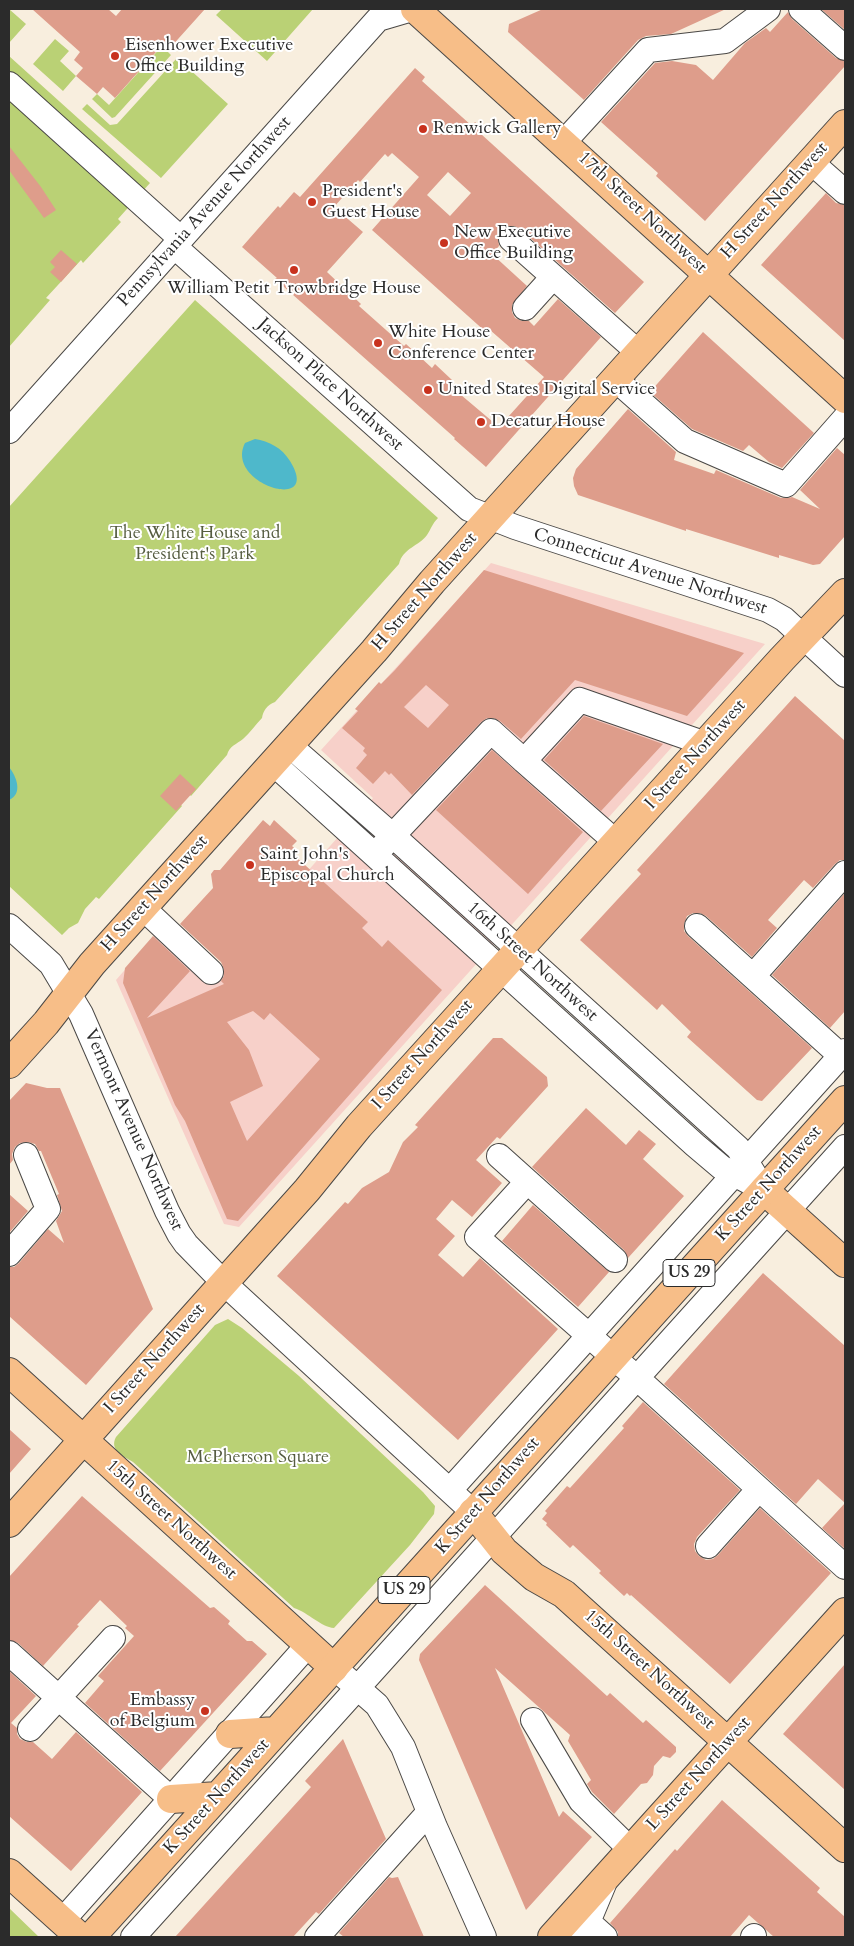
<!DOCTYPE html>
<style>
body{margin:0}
#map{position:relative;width:854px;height:1946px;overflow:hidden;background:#f8eede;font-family:Cardo,serif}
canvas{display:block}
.frame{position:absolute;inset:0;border:10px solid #2b2b2b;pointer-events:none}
</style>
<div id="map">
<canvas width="854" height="1946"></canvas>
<div class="frame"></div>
</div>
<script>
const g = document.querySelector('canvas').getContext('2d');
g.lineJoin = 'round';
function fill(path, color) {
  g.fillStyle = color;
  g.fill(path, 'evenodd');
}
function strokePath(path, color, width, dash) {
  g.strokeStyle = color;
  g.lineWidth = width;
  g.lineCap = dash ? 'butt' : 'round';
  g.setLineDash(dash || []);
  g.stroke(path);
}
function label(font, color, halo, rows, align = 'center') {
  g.font = font + ' Cardo,serif';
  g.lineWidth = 4;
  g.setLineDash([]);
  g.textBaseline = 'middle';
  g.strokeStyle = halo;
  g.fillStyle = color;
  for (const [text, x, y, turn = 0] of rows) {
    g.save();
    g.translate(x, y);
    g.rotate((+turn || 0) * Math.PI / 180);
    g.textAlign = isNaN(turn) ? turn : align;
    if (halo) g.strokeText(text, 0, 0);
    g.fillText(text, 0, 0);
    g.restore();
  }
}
const built = new Path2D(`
 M491 563 765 644 239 1227 224 1224 116 980 158 932 211 979 373 798 321 750Z`);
const green = new Path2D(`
 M9 9 26 24 9 43Z
 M222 9H313L267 61 216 15Z
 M55 39 69 51 60 61 76 76 63 91 33 64Z
 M162 46 171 55 115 117 112 118 92 99 97 94 109 105Z
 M9 56 150 183 118 219 121 222 83 263 81 260 46 298 50 300 9 347Z
 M177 58 228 104 161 178 82 109 87 104 110 125 117 124Z
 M195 300 438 518C432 524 431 529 427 535 419 546 403 548 399 564L275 702C267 705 263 711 262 718 256 724 250 733 243 739 237 744 229 746 227 755L191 796 189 794 180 804 182 806 99 899 96 897 85 909 78 923 69 928 62 935 9 886V507Z
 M228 1319 242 1328 299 1376 423 1492 435 1506 434 1514 410 1545 334 1628C321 1627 309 1613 294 1608L133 1462C123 1456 109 1450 116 1437L215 1325Z
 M9 1908 39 1937H9Z`);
const water = new Path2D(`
 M255 439C269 441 282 448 290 461 323 514 224 484 245 443Z
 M9 767C17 777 23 794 9 800Z`);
const building = new Path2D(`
 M32 9H108L116 16 122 9H205L170 48 164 43 115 98 103 87 97 94 76 76 83 68 74 60 80 52Z
 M543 9H726L671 34 646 36 638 40 584 100 508 32 509 24Z
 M821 9H845V30Z
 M788 12 792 19 836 58 845 61V66L705 221 656 176 658 173 601 122 655 63 672 61 696 65 713 80 745 43 766 28 770 32Z
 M415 68 425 77 422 81 472 126 475 122 485 131 481 134 644 282 615 313 520 229 514 226H507L500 230 498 237 499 246 492 254 527 286 512 305V312L515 318 522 321H529L534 326 558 299 601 337 486 467 454 439 455 438 275 279 277 278 242 247 278 206 280 208 294 192 300 197ZM392 153 419 177 372 230 487 333 490 330 544 377 499 427 448 384 452 380 435 364 432 368 406 344 404 346 359 306 361 304 327 272 363 232 334 207 358 180 360 182 385 154 388 157ZM448 172 471 193 450 216 427 195Z
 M9 146 41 187 56 210 44 218 9 170Z
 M826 193 836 203 845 205V341L761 265Z
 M61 250 77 264 61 282 50 272 55 267 50 262Z
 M703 332 814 433 782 468 769 462 749 445 743 451 692 429 650 392Z
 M628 409 676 452 674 460 714 474 716 470 781 498H788L792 497 820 509 800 490 837 448 845 455V536L820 564 813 565 779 555V558L686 529V531L578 495 574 486 573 478 576 469Z
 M484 570 535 586 744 653 687 716 575 680 521 739 500 721 494 718H487L481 722 412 795 391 773 389 775 385 771 373 784 356 768 367 755 363 751 365 748 342 728 358 711 355 709 379 682 381 684 395 670ZM426 685 449 705 428 728 404 707Z
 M795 696 845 741V860H840L835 864 813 888 804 880 768 920 777 928 752 957 706 916 700 913H693L687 916 684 924V931L688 936 812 1048 762 1101 757 1100 687 1037 691 1032 662 1004 657 1010 580 940 641 874 637 870Z
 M584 716 663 744 601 811 544 760Z
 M492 750 583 832 528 894 436 810Z
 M180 774 196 789 176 811 160 796Z
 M263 820 270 826 274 820 297 841 292 846 299 852 295 856 368 922 362 928 382 947 388 940 442 990 238 1221 227 1219 185 1121 175 1105 123 983 125 968 153 936 190 971 147 1018 224 984 221 981 224 976V969L221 962 180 924 213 888 211 874 214 870H220ZM253 1011 264 1020 270 1013 320 1059 247 1141 230 1102 263 1086 249 1050 227 1022Z
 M845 893V1011L830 1028 772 975Z
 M493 1038H502L547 1077 548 1086 500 1139 497 1137 476 1160 502 1183 472 1217 452 1200 436 1219 455 1236 438 1255 463 1277 480 1258 558 1329 458 1440 277 1276 345 1202 348 1204 362 1188 389 1172 403 1142 418 1127 415 1125Z
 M26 1083 47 1088H60L153 1309 86 1385 9 1316V1267H14L19 1263 48 1229 64 1243 56 1221 62 1211 57 1195 59 1194 41 1151H39L35 1144 28 1142 20 1143 15 1147 12 1154 13 1160 9 1165V1101Z
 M586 1108 626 1145 639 1130 656 1144 643 1159 684 1196 628 1258 624 1250 532 1167Z
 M9 1194 28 1211 9 1233Z
 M533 1205 609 1272 578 1307 502 1241Z
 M763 1273 845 1346V1549L822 1528 845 1503 818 1479 796 1504 664 1384Z
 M643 1402 740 1490 697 1537 694 1544 695 1551 699 1556 706 1560 713 1559 718 1555 760 1508 831 1573 730 1684 631 1595 630 1596 627 1593 624 1596 599 1573 601 1571 573 1545 570 1548 546 1525 547 1523 542 1519 547 1513 545 1511 567 1486 570 1488 624 1428 622 1426Z
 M9 1429 31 1449 9 1474Z
 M82 1496 210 1608 214 1607 230 1621 228 1624 247 1641H252L267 1654 160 1771 85 1703 104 1681 98 1676 134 1636 125 1628 127 1626 100 1600 77 1625 79 1626 43 1666 18 1643 9 1640V1577Z
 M485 1585 607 1696 610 1693 643 1723 646 1720 676 1747V1752L670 1758 663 1756 654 1766 653 1775 647 1783 641 1784 614 1814 592 1792 587 1784 591 1780 568 1741 570 1735 495 1668 559 1817 563 1811 592 1837 526 1910 419 1660 420 1654Z
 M845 1664V1790L783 1734Z
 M9 1671 36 1696 11 1723 17 1728V1734L20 1739 27 1742H33L52 1759 76 1732 142 1792 71 1871 9 1816Z
 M343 1739 386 1839 319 1914 316 1912 293 1937H175L311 1787 305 1781Z
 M722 1800 820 1888 817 1892 845 1917V1937H774L749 1915 730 1937H618V1932L610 1923 675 1849 677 1851Z
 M389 1877 392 1878 398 1877 424 1937H344L339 1933Z`);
const minor = new Path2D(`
 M801 9 845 48
 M9 84 181 239
 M564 142 648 50 725 41 768 9
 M811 162 845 192
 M511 239 639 353
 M175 247 469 509 515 527 768 610 784 619 845 675
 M525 308 553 277
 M615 379 685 441 786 485 845 418
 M9 431 378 19 412 9
 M289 745 401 843 738 1148 764 1190
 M273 763 695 1145 721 1167 764 1190
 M617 843 524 761 580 700 706 744
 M382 847 491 731 524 761
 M143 908 211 972
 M9 926 51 964 81 1014 167 1211 179 1234 186 1244 224 1283 473 1512
 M697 926 841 1056
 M753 976 845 873
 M499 1156 615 1260
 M527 1182 477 1237 637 1378 845 1567
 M9 1254 48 1209 26 1155
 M450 1490 845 1051
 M708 1546 759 1489
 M9 1653 171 1799
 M345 1677 377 1705 403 1747 435 1827 484 1937
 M533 1720 581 1801 631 1850
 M30 1729 113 1638
 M576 1911 605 1937
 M62 1921 308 1645
 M133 1937 845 1147
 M317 1937 429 1812
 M571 1937 591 1915 604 1884
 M753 1937 754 1936`);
const major = new Path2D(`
 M415 9 845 399
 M9 1064 46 1023 92 964 374 651 432 582 845 124
 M764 1190 845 1263
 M9 1372 334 1668
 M473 1512 504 1551 534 1577 564 1594 845 1848
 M9 1523 307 1190 359 1126 782 659 845 593
 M9 1873 80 1937
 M552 1937 845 1612`);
const highway = new Path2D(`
 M230 1734 275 1731
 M171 1799 218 1796
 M91 1937 845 1100`);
const markers = [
 [115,56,5,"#c8321e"],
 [423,129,5,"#c8321e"],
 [312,202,5,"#c8321e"],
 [444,243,5,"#c8321e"],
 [294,270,5,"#c8321e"],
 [378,343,5,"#c8321e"],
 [428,390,5,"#c8321e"],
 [481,422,5,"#c8321e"],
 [250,865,5,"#c8321e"],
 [205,1711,5,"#c8321e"]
];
const shields = [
 [689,1273,52],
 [404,1590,52]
];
const shieldNames = [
 ["US 29",689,1273],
 ["US 29",404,1590]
];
const poiNames = [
 ["Eisenhower Executive",125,46],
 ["Office Building",125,67],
 ["Renwick Gallery",433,129],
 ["President's",322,192],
 ["Guest House",322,213],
 ["New Executive",454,233],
 ["Office Building",454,254],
 ["William Petit Trowbridge House",294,289,"center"],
 ["White House",388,333],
 ["Conference Center",388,354],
 ["United States Digital Service",438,390],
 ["Decatur House",491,422],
 ["Saint John's",260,855],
 ["Episcopal Church",260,876],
 ["Embassy",195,1701,"right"],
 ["of Belgium",195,1722,"right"]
];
const streetNames = [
 ["H Street Northwest",775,201,-48],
 ["Pennsylvania Avenue Northwest",205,212,-48],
 ["17th Street Northwest",642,213,43],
 ["Jackson Place Northwest",330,385,42],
 ["Connecticut Avenue Northwest",650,572,18],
 ["H Street Northwest",425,592,-49],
 ["I Street Northwest",696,755,-48],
 ["H Street Northwest",155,894,-48],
 ["16th Street Northwest",532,962,42],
 ["I Street Northwest",423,1055,-48],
 ["Vermont Avenue Northwest",133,1130,66],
 ["K Street Northwest",769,1184,-48],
 ["I Street Northwest",155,1359,-48],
 ["K Street Northwest",488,1496,-49],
 ["15th Street Northwest",171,1520,42],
 ["15th Street Northwest",649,1670,42],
 ["L Street Northwest",699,1774,-48],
 ["K Street Northwest",217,1797,-48]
];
const parkNames = [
 ["The White House and",195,534],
 ["President's Park",195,555],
 ["McPherson Square",258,1458]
];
fill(built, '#f7d0c9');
fill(green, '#bad175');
fill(water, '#4eb8cb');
fill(building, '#de9d8b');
strokePath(minor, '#4a4846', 26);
strokePath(major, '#4a4846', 30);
strokePath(highway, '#4a4846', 30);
strokePath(minor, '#fff', 24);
strokePath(major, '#f7be88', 28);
strokePath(highway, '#f7be88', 28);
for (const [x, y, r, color] of markers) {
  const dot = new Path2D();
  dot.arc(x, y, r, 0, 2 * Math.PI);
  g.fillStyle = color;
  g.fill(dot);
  strokePath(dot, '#fff', 2);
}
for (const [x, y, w] of shields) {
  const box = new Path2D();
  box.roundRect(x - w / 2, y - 13.5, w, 27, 4);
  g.fillStyle = '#fff';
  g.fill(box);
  strokePath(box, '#2b2b2b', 1);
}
label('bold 16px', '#2b2b2b', null, shieldNames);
label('18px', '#2b2b2b', '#fff', poiNames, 'left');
label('18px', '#2b2b2b', '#fff', streetNames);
label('18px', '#565d41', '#fff', parkNames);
</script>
